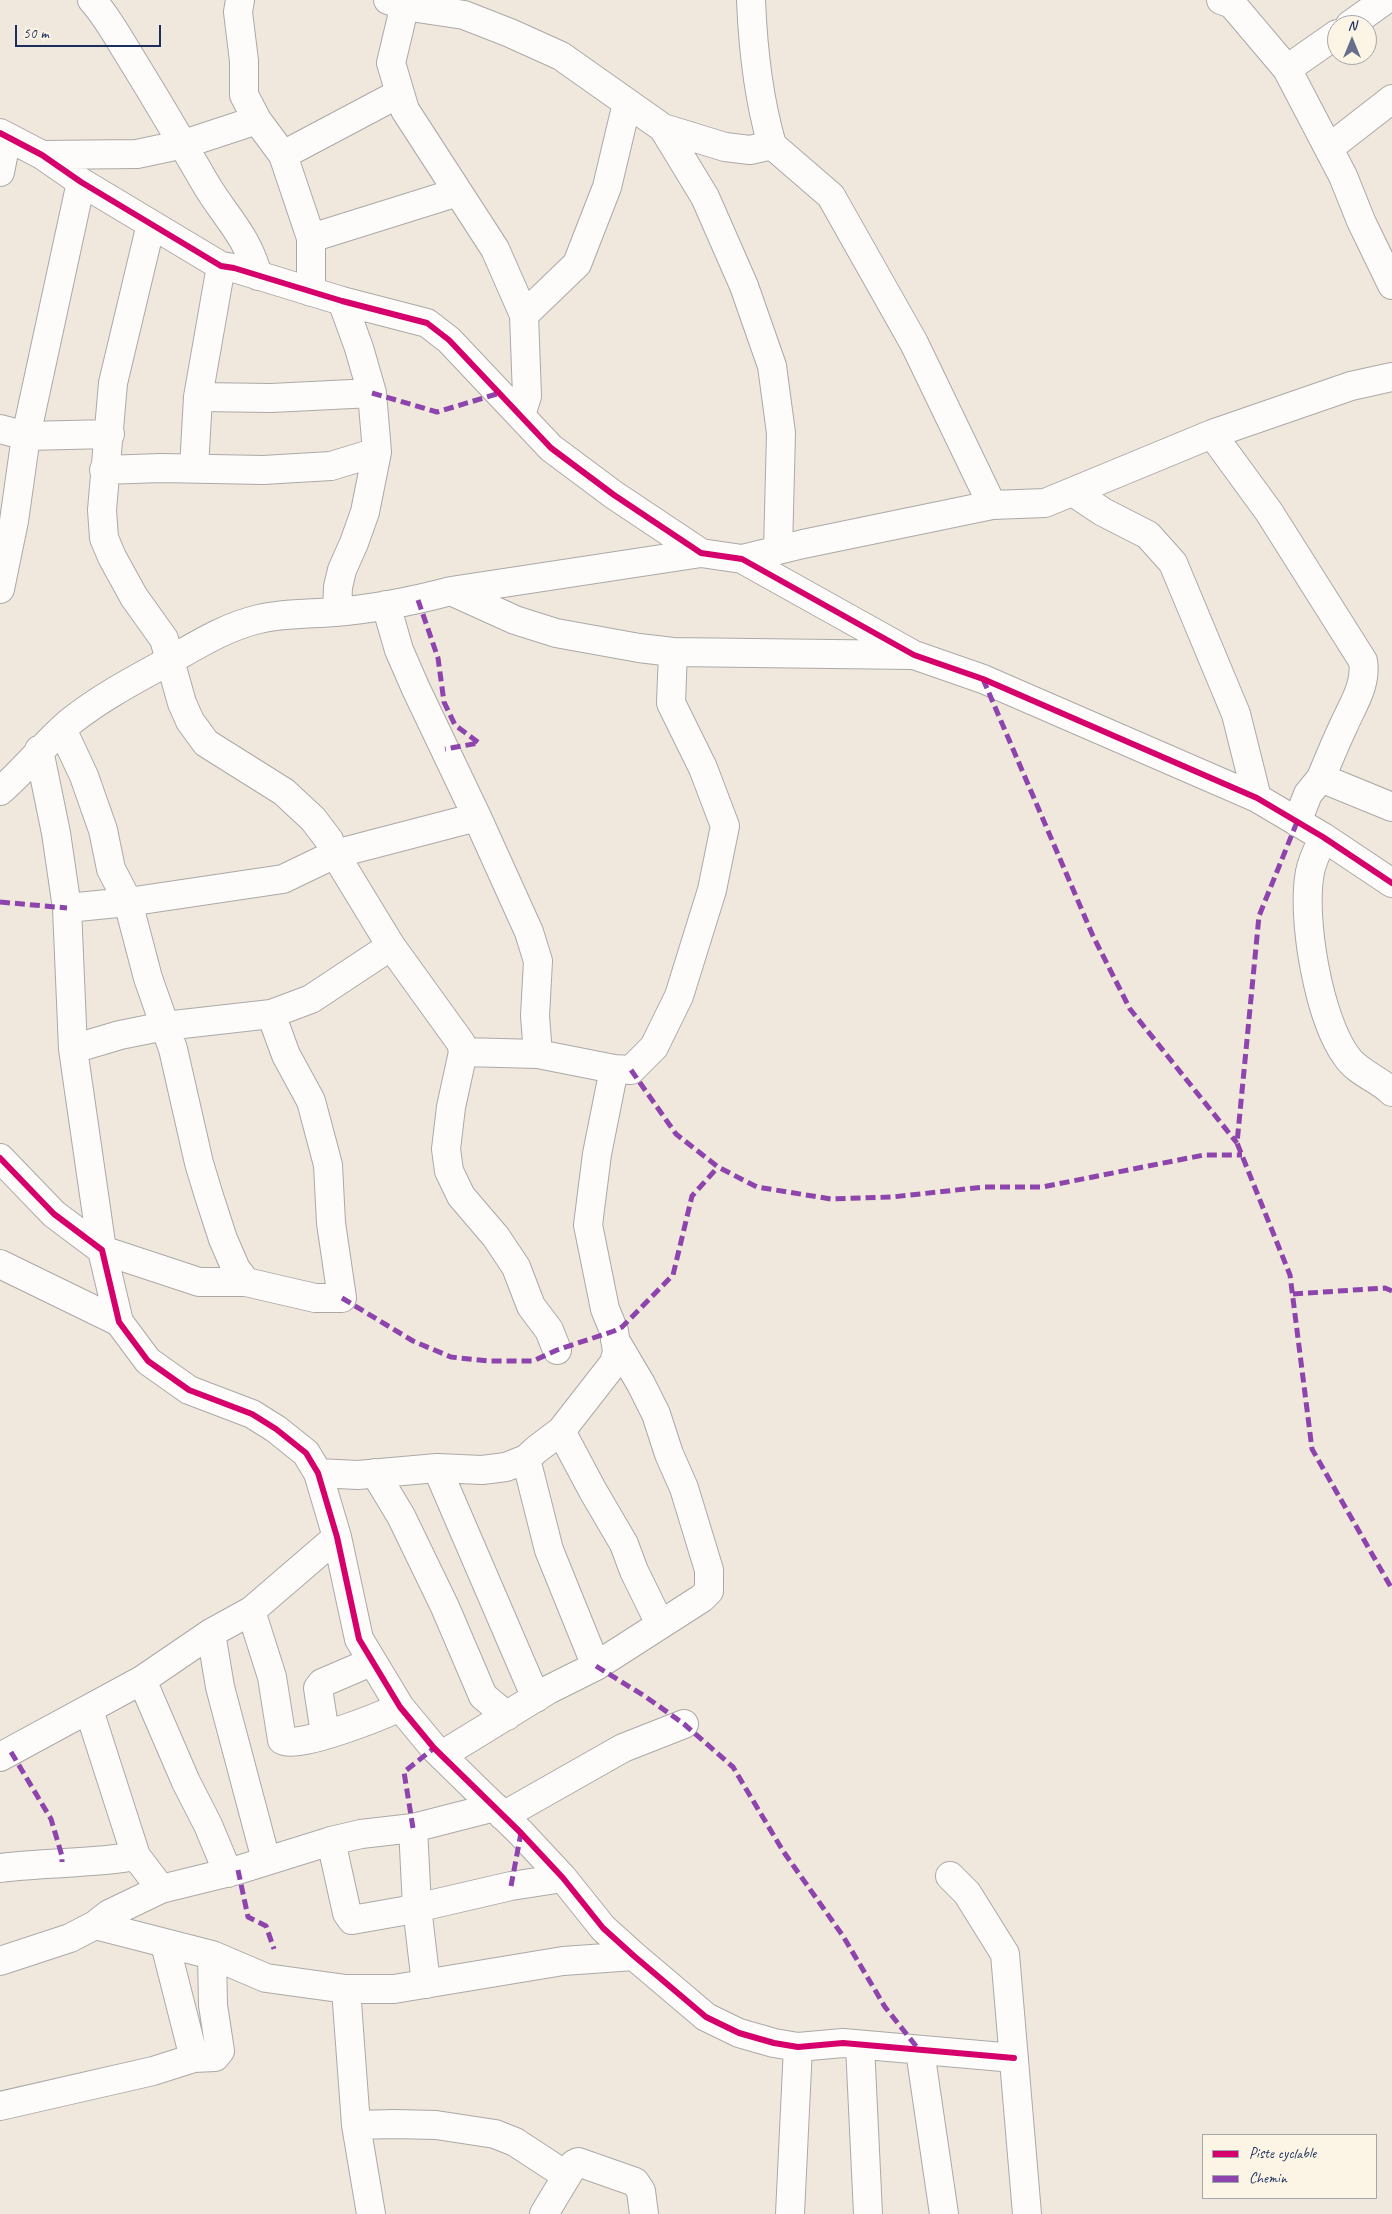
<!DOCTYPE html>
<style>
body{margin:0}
#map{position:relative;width:1392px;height:2214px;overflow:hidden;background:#f0e8dc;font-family:Caveat,sans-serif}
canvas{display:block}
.legend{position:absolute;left:1202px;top:2134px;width:175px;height:65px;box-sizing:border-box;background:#fcf5e5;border:1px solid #a2a6af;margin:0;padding:6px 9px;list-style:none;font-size:15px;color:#1b2f5e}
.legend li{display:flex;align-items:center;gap:10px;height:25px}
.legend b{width:25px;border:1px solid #a2a6af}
.north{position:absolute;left:1327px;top:15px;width:50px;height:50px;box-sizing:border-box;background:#fcf5e5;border:1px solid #a2a6af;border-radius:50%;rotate:0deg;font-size:14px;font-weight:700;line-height:20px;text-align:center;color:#1b2f5e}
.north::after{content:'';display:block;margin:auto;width:18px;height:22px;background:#66708a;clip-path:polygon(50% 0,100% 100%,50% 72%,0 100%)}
.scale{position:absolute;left:15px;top:25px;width:146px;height:22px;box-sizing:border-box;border:2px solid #1b2f5e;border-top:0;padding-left:6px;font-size:15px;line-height:18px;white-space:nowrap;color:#1b2f5e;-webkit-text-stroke:4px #fcf5e5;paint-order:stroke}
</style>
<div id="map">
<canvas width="1392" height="2214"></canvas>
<ul class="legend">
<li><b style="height:6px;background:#d6006c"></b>Piste cyclable</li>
<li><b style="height:6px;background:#8e44ad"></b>Chemin</li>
</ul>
<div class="north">N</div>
<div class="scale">50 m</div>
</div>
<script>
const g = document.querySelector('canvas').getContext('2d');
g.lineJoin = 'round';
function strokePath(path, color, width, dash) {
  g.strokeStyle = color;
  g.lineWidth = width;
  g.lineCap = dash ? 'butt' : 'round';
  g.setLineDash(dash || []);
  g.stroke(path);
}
const minor = new Path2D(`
 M92 0C109 19 120 41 134 63 158 102 181 141 204 181 224 216 247 234 258 276
 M240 0 238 12 244 61V95L257 120 283 155 311 238V292
 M388 0 404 6 464 15 510 33 561 56 663 128 725 147 750 150 772 145 831 196 914 343 992 505
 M406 0 391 63 405 110 495 249 524 315 527 396 521 416
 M751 0C753 50 758 97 772 145
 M1221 0 1232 4 1287 69 1343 176 1361 221 1392 285
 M1350 25 1385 0
 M1287 69 1337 34
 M663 128 705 197 744 286 772 366 781 433 778 550
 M0 133 42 155 81 182 221 266 234 268 342 301 427 323 449 340 551 448 614 495 701 553 742 559 914 655 983 679 1257 798 1323 837 1392 883
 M1329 148 1392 99
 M42 155 137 154 184 144 257 120
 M283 155 400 93
 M0 172 7 137
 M151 224 113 383 102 510 104 538 112 557 134 597 164 639 182 703 190 721 206 743 284 792 313 819 329 840 335 854 391 946 461 1043 463 1052 451 1107 446 1149 449 1171 461 1196 496 1237 516 1267 531 1306 549 1330 557 1350
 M311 238 458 192
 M524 315 577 264 607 187 627 103
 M198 397 221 266
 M0 429 26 436 110 434
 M1212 434 1269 512 1363 661C1367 685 1352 706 1343 727 1335 744 1328 761 1321 778
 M194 468 198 397 271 398 372 393
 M104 470 161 468 263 470 331 466 377 452
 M1073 492 1103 512 1148 535 1173 563 1236 714 1257 798
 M742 559 803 544 992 505 1045 503 1212 434 1351 386 1392 377
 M0 589 14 521 26 436 81 182
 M451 591 515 620 556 633 639 648 673 652 912 655
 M337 612 338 587 342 570 354 543 365 512 377 452 372 393 359 348 342 301
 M62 729 84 776 103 830 111 869 128 902 148 978 173 1049 199 1163 209 1196 223 1239 236 1269 246 1282
 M39 750 56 833 67 908 73 1049 102 1250 199 1282H246L315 1298H342L331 1223 328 1165 311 1101 286 1055 271 1014
 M0 791C25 770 45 743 70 722 100 698 134 680 167 662 197 645 225 627 259 619 284 613 310 614 335 612 374 609 413 601 451 591L701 553
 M477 817 529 932 538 961 535 1016 538 1054
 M1297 822 1308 794 1321 778 1392 807
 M1323 837C1319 848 1312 860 1310 872 1301 918 1319 1020 1347 1057 1358 1073 1379 1079 1392 1092
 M67 908 128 902 283 879 335 854 477 817 416 689 399 650 386 605
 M73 1049 120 1035 165 1026 271 1014 311 999 391 946
 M463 1052 538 1054 614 1069 631 1070 654 1047 679 996 712 890 725 826 703 768 671 703 673 652
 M0 1158 54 1214 102 1250 119 1322 148 1361 189 1390 252 1414 276 1429 306 1453 318 1473 337 1537 359 1639 400 1707 434 1748 521 1833 563 1878 603 1928 634 1956 706 2017 739 2033 774 2043 798 2047 843 2043 1014 2058
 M0 1264 119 1322
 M561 1431 593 1491 624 1544 634 1571 660 1624
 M526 1459 549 1550 596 1666
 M437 1468 536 1698
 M318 1473 358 1475 437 1468 482 1470 506 1467 526 1459 537 1449 561 1431 614 1363 617 1352 614 1331 605 1309 588 1225 597 1154 614 1069
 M375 1473 401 1516 445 1607 483 1696 507 1716
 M251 1611 272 1677 282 1740C297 1750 381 1716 400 1707
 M211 1633 220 1687 266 1860
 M142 1680 186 1782 208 1825 228 1873
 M89 1710 136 1856 161 1889
 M325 1734 318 1688 322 1683 371 1662
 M442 1755 548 1690 596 1666 702 1598 709 1591V1570L684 1488 669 1454 656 1414 641 1384 615 1340
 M0 1757 142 1680 211 1633 251 1611 337 1537
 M503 1816 623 1748 684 1724
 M413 1828 417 1907 426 1984
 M331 1841 347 1913 352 1920 403 1911 511 1886 563 1878
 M0 1868C45 1862 91 1864 136 1856
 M950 1876 967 1893 1005 1954 1027 2214
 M95 1925 212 1955 266 1978 346 1989H394L563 1961 634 1956
 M165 1944 194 2058
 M0 1961 70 1938 95 1925 109 1914 161 1889 238 1870 331 1841 361 1834 413 1828 495 1807
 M346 1989 356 2125 371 2214
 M860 2045 868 2214
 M920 2051 944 2214
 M0 2106 153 2071 194 2058 215 2057 220 2051 213 2005 212 1955
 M356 2125 394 2124 436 2125 495 2134 515 2142 567 2176
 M544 2214 574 2164 578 2162 635 2182 641 2191 644 2214
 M790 2214 798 2047`);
const quiet = new Path2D(`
 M372 393 437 412 500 393
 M418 600 438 658 444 702 455 725 479 743 445 749
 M983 679 1093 936 1130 1009 1237 1143
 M1297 822 1259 916 1237 1143 1290 1275 1312 1449 1392 1589
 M0 902 67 908
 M631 1070 676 1134 718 1167 757 1187 831 1199 892 1197 984 1187H1042L1204 1155H1242
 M1293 1294 1385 1288 1392 1291
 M342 1298 413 1341 451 1357 488 1361H533L557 1350 614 1331 622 1327 673 1275 692 1196 718 1167
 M596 1666 646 1697 684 1724 733 1767 783 1851 843 1936 885 2007 920 2051
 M11 1752 51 1819 62 1856V1862
 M413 1828 404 1772 434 1748
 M238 1870 248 1917 266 1926 274 1949
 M511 1886 521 1833`);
const cycleway = new Path2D(`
 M0 133 42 155 81 182 221 266 234 268 342 301 427 323 449 340 551 448 614 495 701 553 742 559 914 655 983 679 1257 798 1323 837 1392 883
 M0 1158 54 1214 102 1250 119 1322 148 1361 189 1390 252 1414 276 1429 306 1453 318 1473 337 1537 359 1639 400 1707 434 1748 521 1833 563 1878 603 1928 634 1956 706 2017 739 2033 774 2043 798 2047 843 2043 1014 2058`);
strokePath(minor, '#aba9a8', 30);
strokePath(minor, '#fdfcfa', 28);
strokePath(quiet, '#8e44ad', 5, [10, 5]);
strokePath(cycleway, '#d6006c', 6);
</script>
